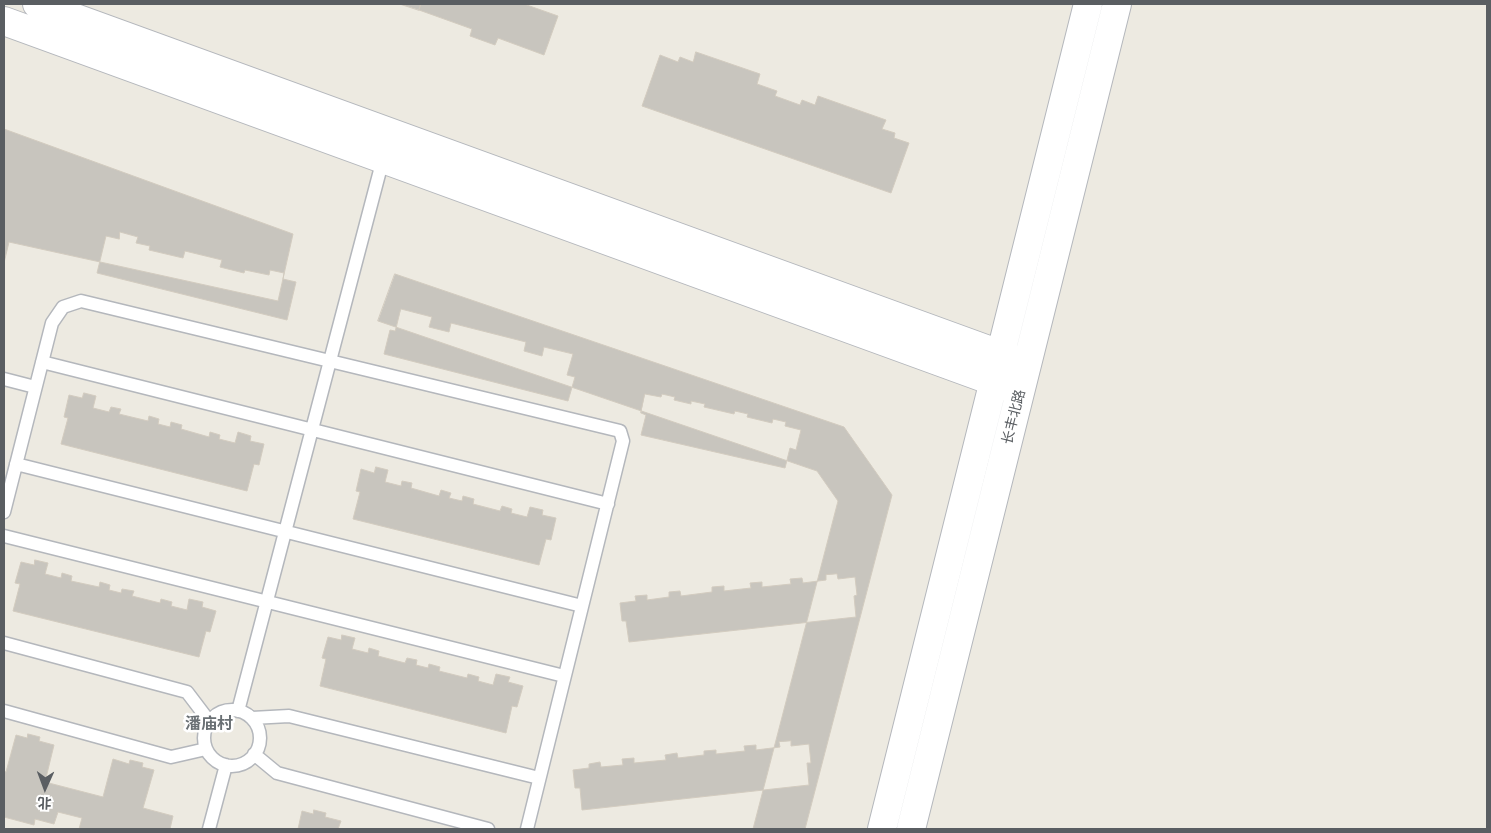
<!DOCTYPE html>
<meta charset="utf-8">
<style>
body{margin:0}
#map{position:relative;width:1491px;height:833px;overflow:hidden;background:#edeae1;font-family:Montserrat,"Noto Sans SC",sans-serif}
canvas{display:block}
.frame{position:absolute;inset:0;border:5px solid #5a5e62;pointer-events:none}
.north{position:absolute;left:20px;top:763px;width:50px;height:50px;-webkit-text-stroke:4px #fff;paint-order:stroke;rotate:182deg;font-size:14px;font-weight:700;line-height:20px;text-align:center;color:#5a5e62}
.north::after{content:'';display:block;margin:auto;width:18px;height:22px;background:#5a5e62;clip-path:polygon(50% 0,100% 100%,50% 72%,0 100%)}
</style>
<div id="map">
<canvas width="1491" height="833"></canvas>
<div class="frame"></div>
<div class="north">北</div>
</div>
<script>
const g = document.querySelector('canvas').getContext('2d');
g.lineJoin = 'round';
function fill(path, color) {
  g.fillStyle = color;
  g.fill(path, 'evenodd');
}
function strokePath(path, color, width, dash) {
  g.strokeStyle = color;
  g.lineWidth = width;
  g.lineCap = dash ? 'butt' : 'round';
  g.setLineDash(dash || []);
  g.stroke(path);
}
function label(font, color, halo, rows, align = 'center') {
  g.font = font + ' Montserrat,"Noto Sans SC",sans-serif';
  g.lineWidth = 5;
  g.setLineDash([]);
  g.textBaseline = 'middle';
  g.strokeStyle = halo;
  g.fillStyle = color;
  for (const [text, x, y, turn = 0] of rows) {
    g.save();
    g.translate(x, y);
    g.rotate((+turn || 0) * Math.PI / 180);
    g.textAlign = isNaN(turn) ? turn : align;
    if (halo) g.strokeText(text, 0, 0);
    g.fillText(text, 0, 0);
    g.restore();
  }
}
const building = new Path2D(`
 M400 4H421L419 10Z
 M421 4H524L558 16 544 55 498 38 495 45 470 36 472 29 419 10Z
 M696 52 760 74 757 84 777 91 775 96 800 105 802 100 815 105 818 96 886 120 882 129 895 133 894 138 909 143 891 193 642 106 660 55 678 62 680 57 693 62Z
 M4 129 293 234 278 301 9 242 4 263Z
 M120 232 138 237 136 243 150 246 149 250 183 258 185 251 222 260 220 267 244 273 245 270 269 275 270 270 284 273 283 279 296 282 287 320 97 273 106 236 119 239Z
 M395 274 844 427 892 495 805 829H753L838 501 817 471 378 321Z
 M401 309 432 317 429 327 449 332 451 323 526 342 524 351 542 356 544 347 573 354 567 375 575 377 568 401 384 354 390 330 395 331Z
 M84 393 96 396 93 408 109 412 111 407 121 409 119 414 148 421 149 416 159 419 158 424 170 427 171 422 182 425 181 429 209 437 210 432 220 435 219 439 235 443 238 432 251 436 250 441 264 444 259 465 254 464 247 491 61 444 68 418 64 417 69 395 82 398Z
 M645 394 661 397 662 394 675 397 674 400 691 404V401L705 404 704 407 734 414 735 411 748 414 747 417 772 423 773 419 786 422 785 426 801 430 796 450 790 448 785 468 641 435 646 415 641 413Z
 M376 467 388 470 385 482 401 486 402 481 412 483 411 488 439 496 441 490 451 493 449 498 462 501 463 496 474 499 473 504 500 511 502 506 512 509 511 513 527 517 530 507 543 510 542 515 556 518 551 540 546 539 539 565 353 519 360 492 356 491 361 469 374 473Z
 M35 560 48 563 45 574 61 578 62 573 72 576 71 581 99 587 100 582 110 585 109 590 121 593 122 589 134 591 132 596 160 603 161 599 172 602 171 606 187 610 189 599 203 602 202 607 216 611 210 632 206 631 199 657 13 611 20 584 15 583 21 562 34 565Z
 M837 574 838 579 855 577 857 595 854 596 856 617 629 642 626 621H622L620 603 636 601 635 596 647 595V600L669 597V592L680 591 681 596 712 592V587L724 586V591L751 588 750 583 762 582V587L791 584 790 579 802 578 803 583 826 580V575Z
 M342 635 355 638 352 649 368 653 369 648 379 651 378 656 405 663 407 658 417 660 416 665 428 668 429 664 440 667 439 671 467 678 468 674 479 677 478 681 493 685 496 674 510 677 508 682 523 686 517 707 512 706 506 733 320 686 326 659 322 658 328 637 341 640Z
 M28 734 40 737 39 741 54 745 45 782 103 797 113 759 129 764 130 760 143 763 142 767 154 770 143 808 173 816 170 829H79L82 818 58 812 54 824 35 819 34 825 4 817V771L6 772 16 735 27 738Z
 M791 741V746L809 744 811 763H807L809 785 582 810 580 788H575L573 770 589 768V764L600 762 601 767 623 765 622 759 634 758V763L666 760 665 755 677 753 678 758 704 755V751L716 750V754L745 751 744 746 756 745V750L780 747 779 742Z
 M314 810 326 813 325 817 341 821 338 829H298L302 811 313 814Z`);
const service = new Path2D(`
 M42 362 608 504
 M4 379 35 387
 M16 464 582 606
 M4 512 52 323 63 307 81 301 620 431 623 441 527 829
 M4 536 564 676
 M4 643 187 692 209 721
 M204 738a28 28 0 1 1 56 0a28 28 0 1 1-56 0Z
 M4 711 171 757 206 749
 M238 711 383 159
 M252 718 289 716 539 778
 M254 754 277 773 488 829
 M209 829 226 765`);
const tertiary = new Path2D(`
 M37 4 1027 364
 M4 21 1020 391
 M882 829 1088 4
 M911 829 1117 4`);
const streetNames = [
 ["长丰北路",1014,417,-76]
];
const quarterNames = [
 ["潘庙村",209,724]
];
fill(building, '#c8c5be');
strokePath(building, '#d2cbbf', 1);
strokePath(service, '#b4b7bc', 15);
strokePath(tertiary, '#b4b7bc', 30);
strokePath(service, '#fff', 12);
strokePath(tertiary, '#fff', 28);
label('14px', '#5a5e62', '#fff', streetNames);
label('bold 16px', '#6a7074', '#fff', quarterNames);
</script>
